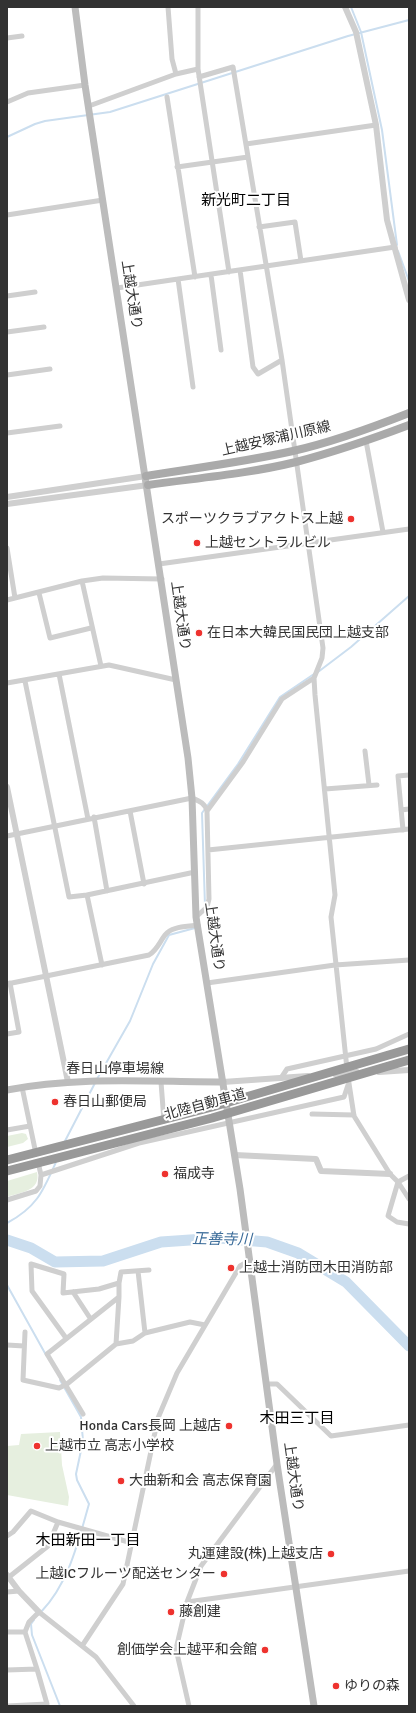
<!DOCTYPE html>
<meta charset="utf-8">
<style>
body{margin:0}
#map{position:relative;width:416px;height:1713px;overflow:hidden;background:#fff;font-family:Signika,sans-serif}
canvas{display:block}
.frame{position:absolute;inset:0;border:8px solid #323232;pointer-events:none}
</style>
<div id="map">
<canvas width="416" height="1713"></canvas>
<div class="frame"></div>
</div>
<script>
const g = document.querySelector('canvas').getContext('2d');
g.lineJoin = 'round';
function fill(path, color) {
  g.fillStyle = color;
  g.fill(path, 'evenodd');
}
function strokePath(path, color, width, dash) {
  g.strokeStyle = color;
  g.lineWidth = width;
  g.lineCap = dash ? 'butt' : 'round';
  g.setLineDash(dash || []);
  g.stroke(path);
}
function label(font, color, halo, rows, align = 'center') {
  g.font = font + ' Signika,"Noto Sans JP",sans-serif';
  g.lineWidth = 4;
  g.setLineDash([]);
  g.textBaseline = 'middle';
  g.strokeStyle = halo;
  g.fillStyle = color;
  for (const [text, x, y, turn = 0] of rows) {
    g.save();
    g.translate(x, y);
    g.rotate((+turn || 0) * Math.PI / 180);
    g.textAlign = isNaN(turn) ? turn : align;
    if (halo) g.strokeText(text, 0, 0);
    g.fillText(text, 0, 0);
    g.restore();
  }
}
const green = new Path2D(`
 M22 1133 26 1134 28 1139 23 1143 7 1147V1136Z
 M37 1172C41 1191 21 1192 7 1197V1181Z
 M60 1432 62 1465 69 1497 68 1506 7 1495V1446L19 1445 21 1434Z`);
const stream = new Path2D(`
 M351 7 361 32 382 130 397 245
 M7 137 35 124 45 121 110 112 348 36 409 20
 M398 251 409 281
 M318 672 351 647 409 596
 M205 906 202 813 238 764 280 697 314 674
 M97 1079 130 1021 153 964 169 935 195 928
 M65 1141 95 1083
 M7 1223C37 1207 43 1191 56 1162
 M7 1285 46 1355
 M41 1612C69 1583 78 1542 89 1504L77 1480 76 1474 83 1441 81 1417 60 1380
 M34 1620 31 1624 32 1635 60 1706`);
const river = new Path2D(`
 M7 1240 31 1248 55 1262 103 1261 161 1242 219 1238 267 1242 298 1253 346 1282 409 1346`);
const minor = new Path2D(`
 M168 7 172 59 176 74
 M198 7V69L229 272
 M7 38 22 36
 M199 77 233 67 282 360 323 648 322 658 314 678 315 695 335 895 331 917 347 1069
 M167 97 195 277
 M7 102 28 93 85 85
 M89 106 176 74 198 69
 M246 144 376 125
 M177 167 248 157
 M7 215 103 200
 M259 227 295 222 301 261
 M240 270 253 367 258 374 282 360
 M211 275 221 350
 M178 279 193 387
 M117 288 395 247
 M7 296 35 292
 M7 332 44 327
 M7 375 50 369
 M7 433 60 426
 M366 441 383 532
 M7 548 15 598
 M159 564 409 529
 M82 581 103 578 162 579
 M39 593 50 638 91 628
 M7 600 82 581 101 666
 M59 674 88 819
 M25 681 69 897 87 895
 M7 683 109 665 176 680
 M365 751 369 785
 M325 789 377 785
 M401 810 409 809
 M130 811 144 884
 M207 811 243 762 282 699 314 678
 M94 817 107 891
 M403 830 398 776 409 775
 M7 836 192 798C199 801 205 803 207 811L209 899 207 907 196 917
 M208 850 409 829
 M102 965 87 895 195 872
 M207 983 335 965 409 960
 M7 984 149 955C157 950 159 943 165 935 172 926 187 927 198 925
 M7 1034 19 1032 10 983
 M348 1077 354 1116 390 1174 398 1182 388 1216 397 1222 409 1224
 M281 1078 287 1069 376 1049 409 1034
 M161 1082 164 1121
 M22 1087 36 1154
 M312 1114 354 1115
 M7 1130 30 1126
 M38 1162 41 1175 139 1143 344 1097 348 1085
 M409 1176 398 1182 409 1199
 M7 1200 36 1191 40 1186 41 1175
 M138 1271 145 1333
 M119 1283 121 1272 149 1270
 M73 1292 90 1318
 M25 1332 23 1380 59 1388 67 1384 116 1344 133 1341 145 1333 190 1322 205 1325
 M66 1338 32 1291 31 1264 64 1274 63 1293 99 1289 119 1283V1297
 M7 1345 24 1346
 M266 1384H277L331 1436 409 1425
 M83 1414 47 1354 119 1297 116 1344
 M7 1536 13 1532 31 1511 58 1522 132 1543
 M9 1577 48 1546 58 1522
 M7 1592 19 1591
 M187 1602 409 1571
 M7 1632H25L29 1622 39 1612 96 1657 134 1706
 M82 1646 123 1584 158 1418 177 1373 240 1266 249 1261
 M7 1670 37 1669 25 1632
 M7 1706 47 1704 37 1669
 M189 1706 176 1649 187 1602 201 1566 277 1464`);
const tertiary = new Path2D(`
 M345 7 356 32 376 125 387 220 409 300
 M7 497 146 476
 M7 504 148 485
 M7 787 68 1082
 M379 1072 409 1070
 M335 1074 357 1072
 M223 1082 308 1076
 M235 1155 316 1159 321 1171 390 1174
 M7 1575 19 1591 39 1612`);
const secondary = new Path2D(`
 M75 7 85 85 188 758 192 798 196 917 240 1189 277 1464 314 1706
 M7 1090C79 1076 151 1082 223 1082`);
const primary = new Path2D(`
 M146 476C195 468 244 462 293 451 333 442 371 428 409 413
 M148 485C197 478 247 474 296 462 334 452 372 439 409 425`);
const motorway = new Path2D(`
 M7 1160 212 1107 409 1049
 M7 1171 212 1118 409 1060`);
const markers = [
 [351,519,4,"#ee322e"],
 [197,543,4,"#ee322e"],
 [199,633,4,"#ee322e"],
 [55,1102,4,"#ee322e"],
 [165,1174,4,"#ee322e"],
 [231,1268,4,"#ee322e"],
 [229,1426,4,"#ee322e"],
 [37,1446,4,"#ee322e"],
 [121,1481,4,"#ee322e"],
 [331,1554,4,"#ee322e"],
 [224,1574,4,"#ee322e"],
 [171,1612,4,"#ee322e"],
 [265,1650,4,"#ee322e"],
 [336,1686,4,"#ee322e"]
];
const streetNames = [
 ["上越大通り",131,295,81],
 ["上越安塚浦川原線",276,439,-13],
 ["上越大通り",180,616,82],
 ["上越大通り",214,937,82],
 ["春日山停車場線",115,1069],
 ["北陸自動車道",205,1105,-15],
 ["上越大通り",293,1477,82]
];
const poiNames = [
 ["スポーツクラブアクトス上越",343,519,"right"],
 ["上越セントラルビル",205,543],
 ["在日本大韓民国民団上越支部",207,633],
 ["春日山郵便局",63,1102],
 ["福成寺",173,1174],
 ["上越士消防団木田消防部",239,1268],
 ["Honda Cars長岡 上越店",221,1426,"right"],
 ["上越市立 高志小学校",45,1446],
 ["大曲新和会 高志保育園",129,1481],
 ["丸運建設(株)上越支店",323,1554,"right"],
 ["上越ICフルーツ配送センター",216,1574,"right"],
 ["藤創建",179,1612],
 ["創価学会上越平和会館",257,1650,"right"],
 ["ゆりの森",344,1686]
];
const neighbourhoodNames = [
 ["新光町二丁目",246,201],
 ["木田三丁目",297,1419],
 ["木田新田一丁目",88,1541]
];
const waterNames = [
 ["正善寺川",222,1240,1]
];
fill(green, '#e6efdf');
strokePath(stream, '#cbdeef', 2);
strokePath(river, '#cbdeef', 11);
strokePath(minor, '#cfcfcf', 5);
strokePath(tertiary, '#cfcfcf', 6);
strokePath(secondary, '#bcbcbc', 7);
strokePath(primary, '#aaa', 8);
strokePath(motorway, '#999', 9);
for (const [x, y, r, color] of markers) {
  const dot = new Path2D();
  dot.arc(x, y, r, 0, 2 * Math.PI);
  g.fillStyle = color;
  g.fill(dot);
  strokePath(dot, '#fff', 1.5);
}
label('14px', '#323232', '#fff', streetNames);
label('14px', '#323232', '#fff', poiNames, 'left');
label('15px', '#000', '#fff', neighbourhoodNames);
label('italic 15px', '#3a6b99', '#fff', waterNames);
</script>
